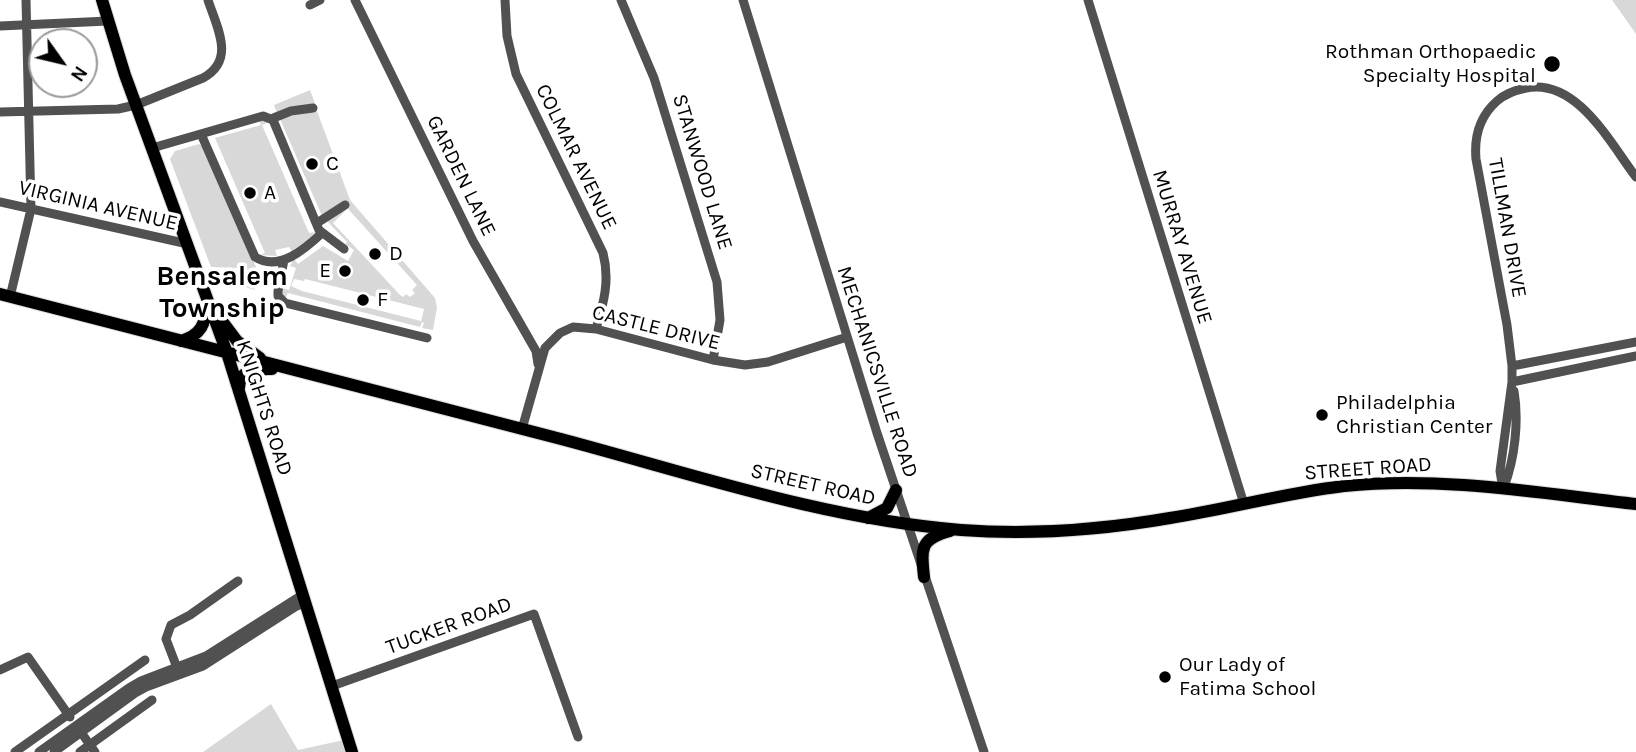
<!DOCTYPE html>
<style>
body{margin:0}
#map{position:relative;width:1636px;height:752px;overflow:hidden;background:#fff;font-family:Karla,sans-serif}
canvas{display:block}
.north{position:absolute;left:28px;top:28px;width:70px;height:70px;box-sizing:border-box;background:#fff;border:2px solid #999;border-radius:50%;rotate:124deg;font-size:19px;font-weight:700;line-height:28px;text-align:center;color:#000}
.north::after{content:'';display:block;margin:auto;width:24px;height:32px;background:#000;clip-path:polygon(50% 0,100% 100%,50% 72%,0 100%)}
</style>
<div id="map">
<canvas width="1636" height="752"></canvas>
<div class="north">N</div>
</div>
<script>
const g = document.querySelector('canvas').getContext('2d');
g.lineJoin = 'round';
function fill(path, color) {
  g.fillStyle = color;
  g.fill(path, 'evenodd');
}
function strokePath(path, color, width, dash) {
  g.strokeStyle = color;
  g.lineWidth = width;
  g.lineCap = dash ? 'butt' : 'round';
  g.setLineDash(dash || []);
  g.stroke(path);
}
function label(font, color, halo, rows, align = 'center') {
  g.font = font + ' Karla,sans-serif';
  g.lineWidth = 7;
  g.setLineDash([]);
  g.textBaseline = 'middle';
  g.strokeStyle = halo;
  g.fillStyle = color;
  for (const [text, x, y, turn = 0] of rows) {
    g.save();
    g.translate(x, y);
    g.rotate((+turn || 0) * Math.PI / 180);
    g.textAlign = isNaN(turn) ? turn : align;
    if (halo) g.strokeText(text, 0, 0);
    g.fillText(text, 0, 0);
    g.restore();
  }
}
const green = new Path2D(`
 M1612 0H1636V34Z
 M310 90 316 106 277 113 274 105Z
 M312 110 317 111 350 200 435 298 437 308 433 330 422 328 424 323 422 322 420 327 288 293 285 299 281 292 282 288 289 290 296 268 290 266 294 259 298 264 323 246 348 261 354 250 345 244 347 242 326 220 343 208 345 211 333 223 400 295 403 297 406 294 410 297 415 293 412 290 417 285 349 210 346 203 322 216 280 119ZM294 279 304 281 305 279 424 309 421 321 302 291 291 286Z
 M259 120H266L267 123 262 125 309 233 315 232 300 249 293 253 289 247 275 250 277 256 260 255 265 253 215 138 261 125Z
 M199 144 204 147 256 267 255 290 235 284 243 283V286L255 285 254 271 242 272V282L240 281 239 268 211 267 170 159 175 151Z
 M271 704 298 750 344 740 347 752H203Z`);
const minor = new Path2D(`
 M355 0 473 241 536 351 538 364
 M505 0 507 36 516 74 603 253C610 280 604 302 596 329
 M621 0 654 78 717 282 720 320 713 360
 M743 0 877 433 984 752
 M1088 0 1244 504
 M310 5 320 0
 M0 26 108 21
 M0 112 118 109 136 105 203 78C236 60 217 28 208 0
 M271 119 291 111 313 108
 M201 134 255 257C279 272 305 249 322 233
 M152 148 263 116 273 120 319 230 344 249
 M0 202 188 244
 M317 223 345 205
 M284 260 278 291V296L285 303 427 338
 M10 297 31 209 26 0
 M1512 366 1636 342
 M1512 382 1636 356
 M522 429 545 348 560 333 573 327 596 329 713 360 745 365 768 362 847 337
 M1504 487C1515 458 1519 421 1514 391
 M1503 489 1500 471 1512 382V366L1507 325 1476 159C1474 137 1479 117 1497 101 1505 94 1516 90 1526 88 1577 78 1610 143 1636 177
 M0 670 28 657 70 717
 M179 673 166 639 171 625 190 615 238 581
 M332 686 534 614 578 737
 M78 728 95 752
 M15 752 145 660
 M39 752 129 688 141 681 206 656 302 595
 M54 752 135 693 146 687 203 666 295 607 304 603
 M80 752 152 700`);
const major = new Path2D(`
 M102 0 125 75 227 353 352 752
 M0 294C187 343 374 389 561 439 693 474 824 519 961 530 1031 535 1101 530 1170 518 1228 509 1285 493 1344 486 1441 476 1539 493 1636 504
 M219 317 237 341 260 358
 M181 341C201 335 206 324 206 304
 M239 388C240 368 256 369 272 369
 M868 518 887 508 896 490
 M924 577C921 548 920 539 950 531`);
const markers = [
 [1552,64,9,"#000"],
 [312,164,7,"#000"],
 [250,193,7,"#000"],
 [375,254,7,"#000"],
 [345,271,7,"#000"],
 [363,300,7,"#000"],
 [1322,415,7,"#000"],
 [1165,677,7,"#000"]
];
const poiNames = [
 ["Rothman Orthopaedic",1536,52,"right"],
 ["Specialty Hospital",1536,76,"right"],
 ["C",326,164],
 ["A",264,193],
 ["D",389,254],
 ["E",331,271,"right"],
 ["F",377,300],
 ["Philadelphia",1336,403],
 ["Christian Center",1336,427],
 ["Our Lady of",1179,665],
 ["Fatima School",1179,689]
];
const streetNames = [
 ["COLMAR AVENUE",576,157,64],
 ["STANWOOD LANE",702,172,73],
 ["GARDEN LANE",461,176,64],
 ["VIRGINIA AVENUE",98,206,13],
 ["TILLMAN DRIVE",1507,228,80],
 ["MURRAY AVENUE",1182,247,73],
 ["CASTLE DRIVE",656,328,14],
 ["MECHANICSVILLE ROAD",877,372,72],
 ["KNIGHTS ROAD",264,408,72],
 ["STREET ROAD",1368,469,-4],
 ["STREET ROAD",813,485,13],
 ["TUCKER ROAD",449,626,-20]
];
const districtNames = [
 ["Bensalem",222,277],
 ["Township",222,309]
];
fill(green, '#d8d8d8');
strokePath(major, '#dbdbdb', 14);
strokePath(minor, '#515151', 9);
strokePath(major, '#000', 12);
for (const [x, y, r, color] of markers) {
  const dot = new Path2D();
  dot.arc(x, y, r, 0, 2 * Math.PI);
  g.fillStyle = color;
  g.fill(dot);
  strokePath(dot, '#fff', 2.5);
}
label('21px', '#000', '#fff', poiNames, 'left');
label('21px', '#000', '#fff', streetNames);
label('bold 28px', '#000', '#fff', districtNames);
</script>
